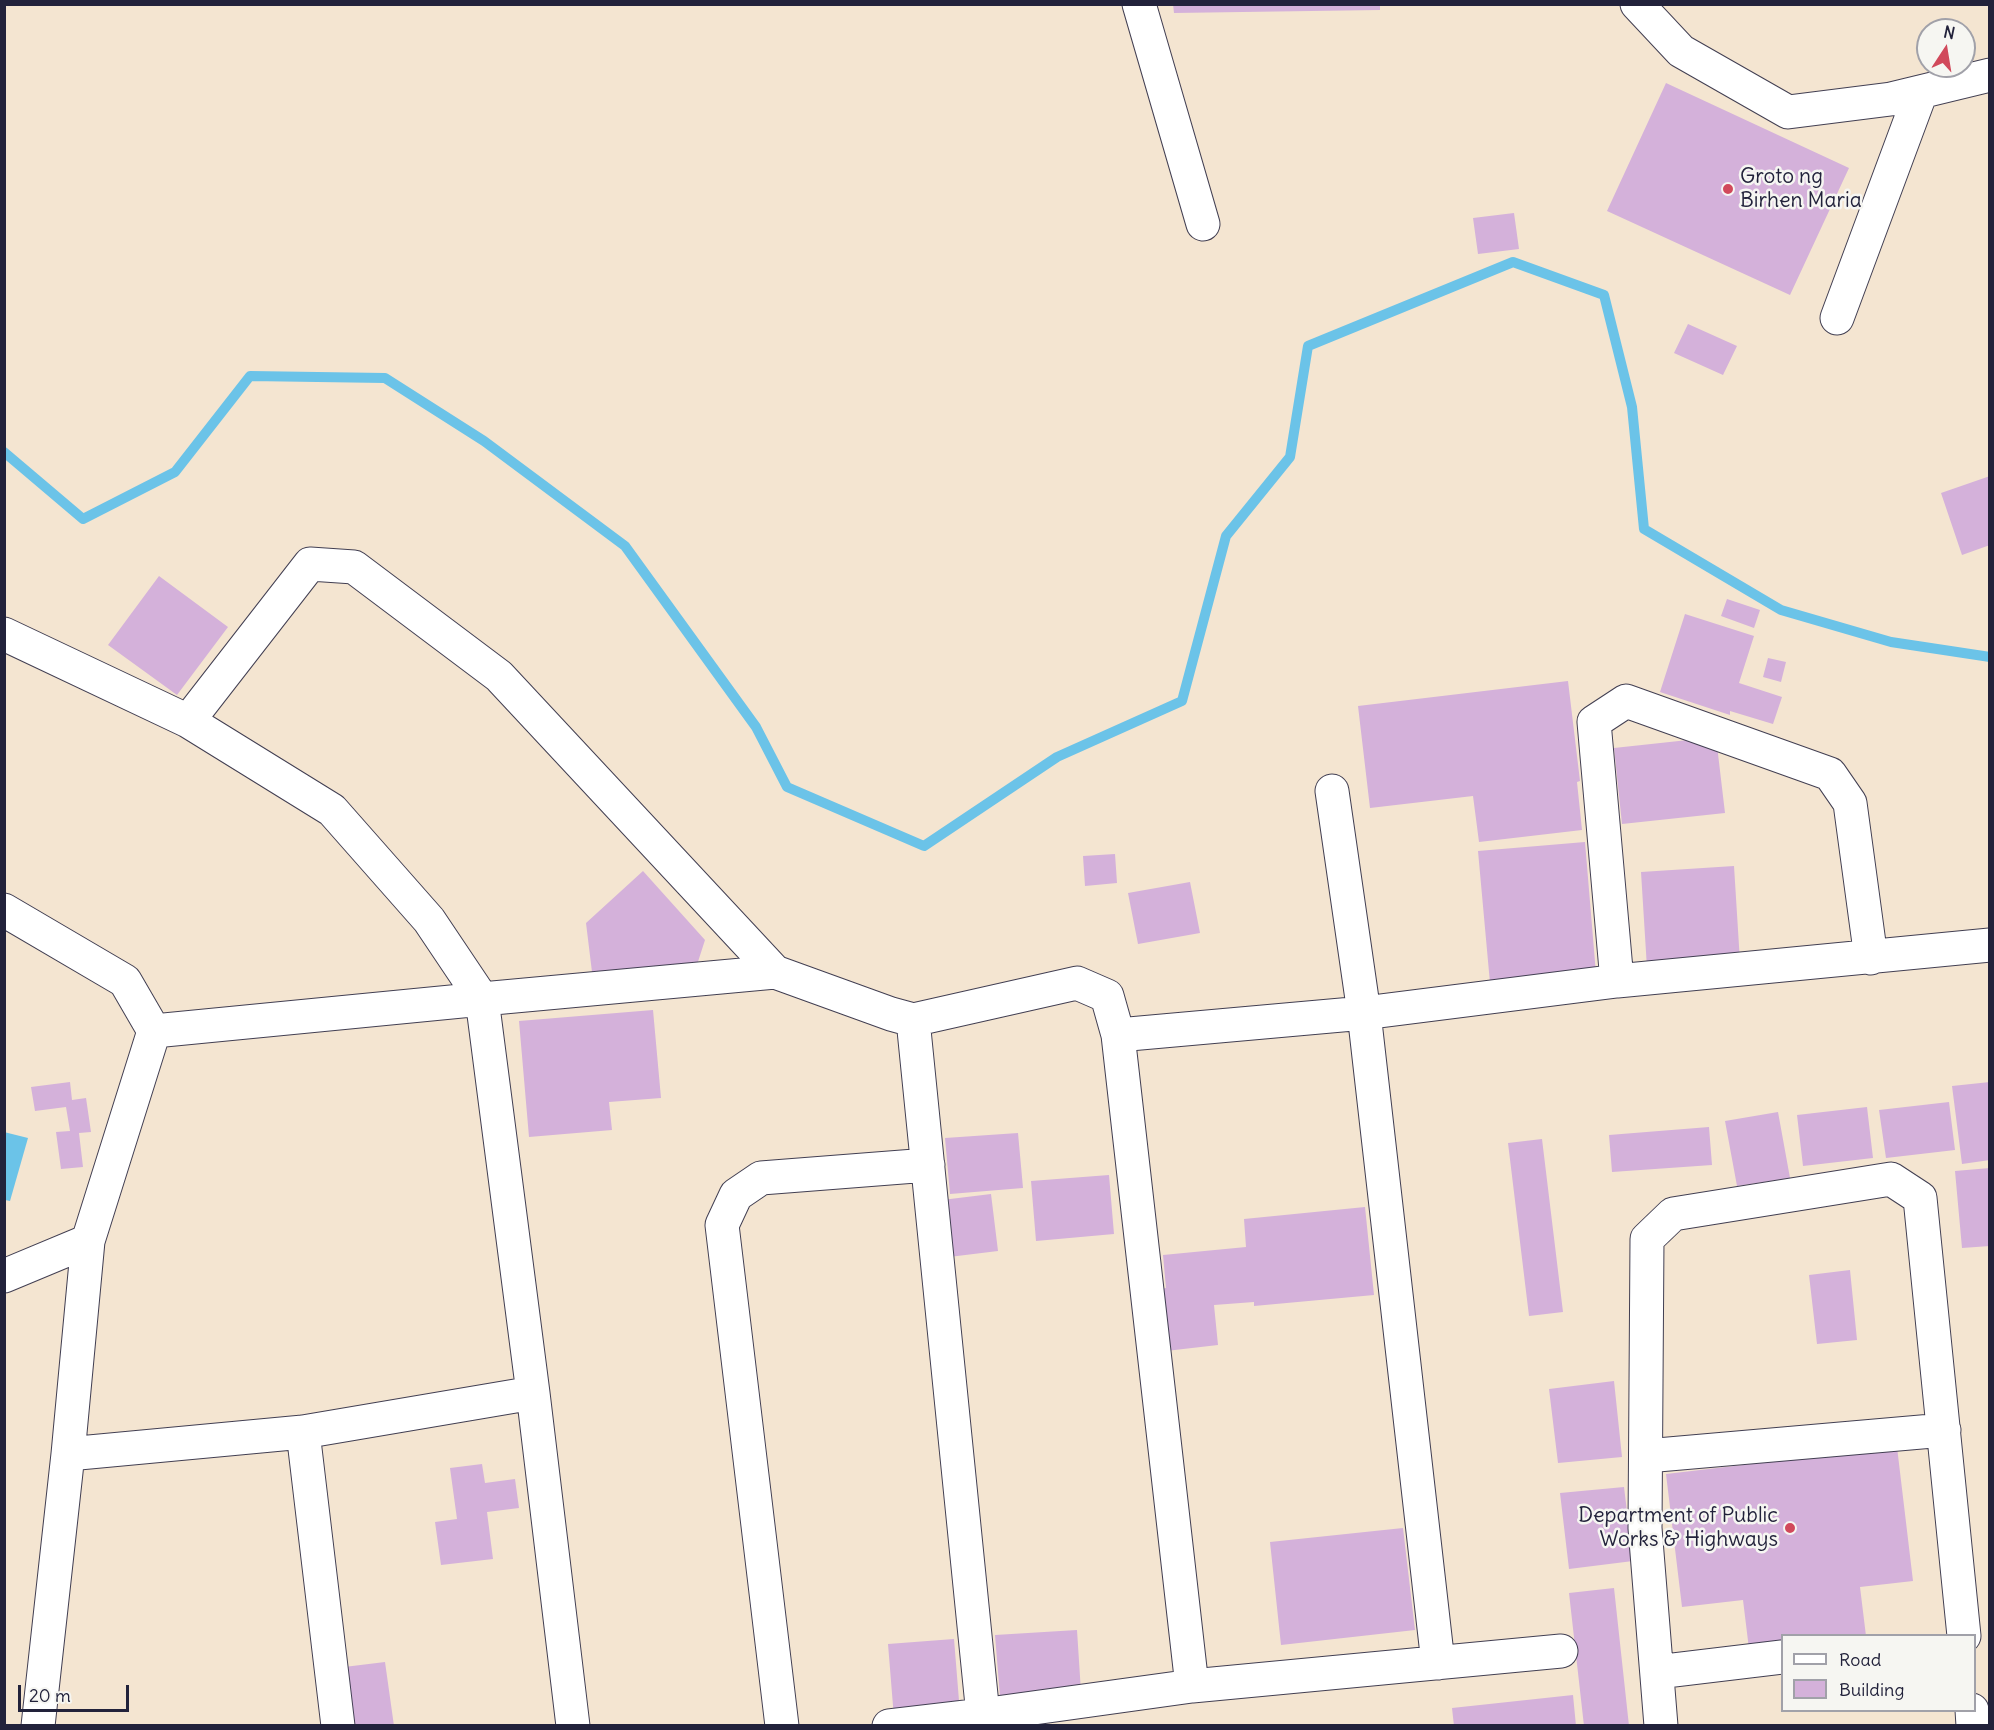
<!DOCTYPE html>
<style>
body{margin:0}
#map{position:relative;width:1994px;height:1730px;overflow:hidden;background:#f4e5d1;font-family:Delius,sans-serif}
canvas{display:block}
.frame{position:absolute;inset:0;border:6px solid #22223b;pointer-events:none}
.legend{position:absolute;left:1781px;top:1634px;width:195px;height:78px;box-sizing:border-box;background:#f6f6f2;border:2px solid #a1a1a9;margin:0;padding:8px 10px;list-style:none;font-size:18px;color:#22223b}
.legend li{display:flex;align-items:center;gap:12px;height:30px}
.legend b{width:30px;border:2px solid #a1a1a9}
.north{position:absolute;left:1916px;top:18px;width:60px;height:60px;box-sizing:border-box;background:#f6f6f2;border:2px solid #a1a1a9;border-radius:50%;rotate:12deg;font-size:16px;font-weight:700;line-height:24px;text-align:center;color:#22223b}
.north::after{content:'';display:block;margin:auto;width:21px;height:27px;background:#d1495b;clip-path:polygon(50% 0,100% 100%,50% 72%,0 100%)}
.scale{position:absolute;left:18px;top:1685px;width:111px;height:27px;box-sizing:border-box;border:3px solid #22223b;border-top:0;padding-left:8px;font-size:18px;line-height:21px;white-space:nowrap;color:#22223b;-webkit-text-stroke:4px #f6f6f2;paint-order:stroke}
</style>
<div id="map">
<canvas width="1994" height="1730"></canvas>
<div class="frame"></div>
<ul class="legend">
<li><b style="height:8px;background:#fff"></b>Road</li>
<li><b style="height:16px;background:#d4b1da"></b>Building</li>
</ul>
<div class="north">N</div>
<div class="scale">20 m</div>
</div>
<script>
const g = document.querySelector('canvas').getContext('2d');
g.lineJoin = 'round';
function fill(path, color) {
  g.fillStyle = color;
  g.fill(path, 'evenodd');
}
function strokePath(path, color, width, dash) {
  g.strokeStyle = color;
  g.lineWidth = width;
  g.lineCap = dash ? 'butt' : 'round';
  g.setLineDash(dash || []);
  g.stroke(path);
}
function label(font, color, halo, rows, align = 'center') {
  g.font = font + ' Delius,sans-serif';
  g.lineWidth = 5;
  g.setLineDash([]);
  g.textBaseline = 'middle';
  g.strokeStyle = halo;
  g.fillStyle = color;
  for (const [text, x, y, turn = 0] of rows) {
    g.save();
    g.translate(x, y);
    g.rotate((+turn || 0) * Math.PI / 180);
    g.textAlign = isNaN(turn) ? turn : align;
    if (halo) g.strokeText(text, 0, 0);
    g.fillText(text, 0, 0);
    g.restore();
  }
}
const water = new Path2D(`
 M4 1132 28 1138 10 1201 5 1200Z`);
const stream = new Path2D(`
 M4 452 83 519 175 472 250 376 385 378 484 441 625 546 756 727 787 787 924 846 1057 757 1182 701 1226 536 1290 457 1308 346 1513 262 1604 295 1632 407 1644 529 1781 610 1891 642 1990 657`);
const building = new Path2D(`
 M1173 4H1380V10L1174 13Z
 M1666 83 1849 168 1790 295 1607 211Z
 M1514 213 1519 249 1478 254 1473 218Z
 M1688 324 1737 346 1723 375 1674 353Z
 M1990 476V545L1962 555 1941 493Z
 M159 576 228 627 177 695 108 645Z
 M1727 599 1760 610 1754 628 1721 616Z
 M1685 614 1754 636 1739 683 1782 697 1773 724 1730 711V715L1660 692Z
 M1768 658 1786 662 1781 682 1763 677Z
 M1568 681 1580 781 1577 782 1582 830 1479 842 1473 796 1370 808 1358 706Z
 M1716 737 1725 813 1622 824 1614 748Z
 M1585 842 1596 974 1490 983 1478 851Z
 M1115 854 1117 883 1085 886 1083 856Z
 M1734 866 1740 962 1647 968 1641 872Z
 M643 871 705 940 695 971 592 972 586 923Z
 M1190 882 1200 933 1138 944 1128 893Z
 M653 1010 661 1098 609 1102 612 1130 529 1137 519 1021Z
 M70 1082 72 1100 86 1098 91 1132 79 1133 83 1167 61 1169 56 1132 70 1131 66 1107 35 1111 31 1087Z
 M1990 1082V1160L1962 1164 1952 1086Z
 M1949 1102 1955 1150 1886 1158 1879 1110Z
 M1867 1107 1873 1158 1803 1166 1797 1115Z
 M1778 1112 1790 1178 1737 1186 1725 1121Z
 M1709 1127 1712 1165 1612 1172 1609 1135Z
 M1018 1133 1023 1188 950 1194 945 1138Z
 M1542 1139 1563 1312 1529 1316 1508 1143Z
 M1990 1168V1246L1962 1248 1955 1171Z
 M1109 1175 1114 1234 1036 1241 1031 1181Z
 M991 1194 998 1251 949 1257 942 1200Z
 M1365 1207 1374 1295 1254 1306V1302L1214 1305 1218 1345 1166 1351 1160 1289 1166 1288 1163 1255 1246 1247 1244 1219Z
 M1850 1270 1857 1340 1817 1344 1809 1275Z
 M1614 1381 1622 1457 1558 1463 1549 1389Z
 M1897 1447 1913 1581 1860 1587 1866 1636H1782V1646L1749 1649 1743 1600 1682 1607 1666 1474Z
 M482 1464 485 1483 515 1479 519 1508 487 1512 493 1559 441 1565 435 1522 457 1519 450 1468Z
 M1624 1487 1633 1561 1569 1569 1560 1493Z
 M1403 1528 1415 1630 1281 1645 1270 1542Z
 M1614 1588 1629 1726H1584L1569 1593Z
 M1077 1630 1081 1692 1000 1697 995 1635Z
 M954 1639 960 1713 894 1718 888 1644Z
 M385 1662 394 1726H345L336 1668Z
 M1573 1695 1576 1726H1454L1452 1708Z`);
const minor = new Path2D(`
 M1139 4 1203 224
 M1637 4 1681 51 1788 112 1891 99 1990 75
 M1837 318 1921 92
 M4 634 188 721 332 810 429 920 482 999 533 1393 573 1726
 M188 721 310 564 354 567 499 676 775 972
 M1332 791 1364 1013 1438 1663
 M4 910 125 981 154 1031 88 1241 68 1454 38 1726
 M1617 981 1594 722 1626 701 1830 774 1850 803 1871 958
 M913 1020 983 1715
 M154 1031 482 999 775 972 891 1014 913 1020 1077 983 1107 996 1118 1035 1192 1686
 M1118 1035 1364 1013 1617 981 1990 945
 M4 1276 88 1241
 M303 1432 338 1726
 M68 1454 303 1432 533 1393
 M1646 1456 1944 1430
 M1657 1672 1782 1657
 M1972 1710 1973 1726
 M782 1726 722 1225 736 1195 761 1178 928 1165
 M889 1726 983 1715 1192 1686 1561 1651
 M1661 1726 1645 1528 1647 1239 1673 1214 1891 1179 1920 1198 1964 1636`);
const markers = [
 [1728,189,6,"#d1495b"],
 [1790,1528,6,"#d1495b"]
];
const poiNames = [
 ["Groto ng",1740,177],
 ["Birhen Maria",1740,201],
 ["Department of Public",1778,1516,"right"],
 ["Works & Highways",1778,1540,"right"]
];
fill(water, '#6bc3e8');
strokePath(stream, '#6bc3e8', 10);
fill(building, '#d4b1da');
strokePath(minor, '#423f52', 35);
strokePath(minor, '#fff', 33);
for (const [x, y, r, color] of markers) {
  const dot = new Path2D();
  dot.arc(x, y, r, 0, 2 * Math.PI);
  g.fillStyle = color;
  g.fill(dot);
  strokePath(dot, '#f6f6f2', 2);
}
label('21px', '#22223b', '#f6f6f2', poiNames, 'left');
</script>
